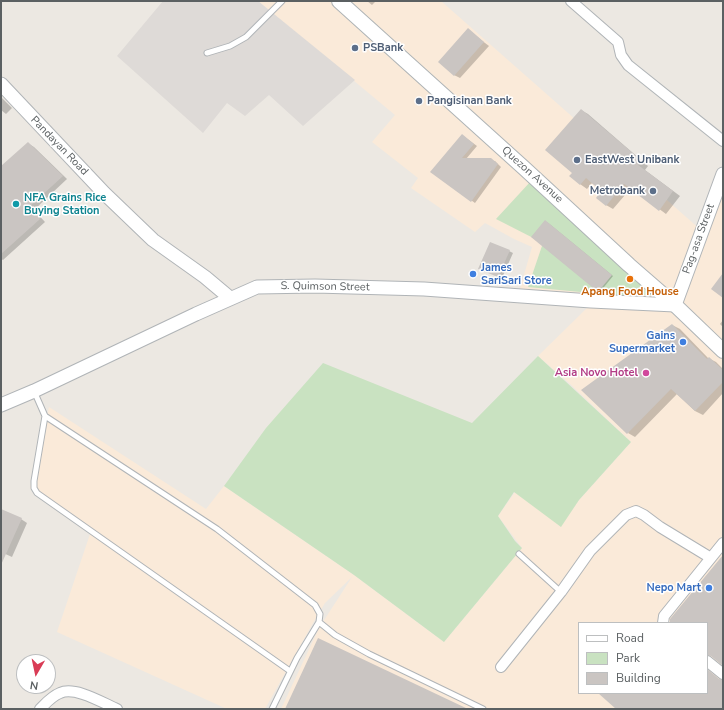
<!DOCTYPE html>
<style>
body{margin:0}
#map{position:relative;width:724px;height:710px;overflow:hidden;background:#ece8e2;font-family:"Nunito Sans",sans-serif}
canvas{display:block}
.frame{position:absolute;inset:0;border:2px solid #5b6062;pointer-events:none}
.legend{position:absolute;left:578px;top:622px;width:130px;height:72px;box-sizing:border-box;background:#fff;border:1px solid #bdbfc0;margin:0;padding:5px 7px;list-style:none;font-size:12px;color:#5b6062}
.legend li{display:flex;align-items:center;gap:8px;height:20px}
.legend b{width:20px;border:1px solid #bdbfc0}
.north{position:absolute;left:16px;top:654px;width:40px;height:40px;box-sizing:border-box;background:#fff;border:1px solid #bdbfc0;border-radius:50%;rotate:189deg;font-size:11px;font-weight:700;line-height:16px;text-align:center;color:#5b6062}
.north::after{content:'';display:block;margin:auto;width:14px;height:18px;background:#d93c56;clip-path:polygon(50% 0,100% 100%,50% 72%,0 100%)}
</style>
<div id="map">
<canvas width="724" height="710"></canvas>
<div class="frame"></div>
<ul class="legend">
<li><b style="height:5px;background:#fff"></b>Road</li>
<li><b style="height:11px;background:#c9e2c1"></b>Park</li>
<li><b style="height:11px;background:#cac5c2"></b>Building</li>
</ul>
<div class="north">N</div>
</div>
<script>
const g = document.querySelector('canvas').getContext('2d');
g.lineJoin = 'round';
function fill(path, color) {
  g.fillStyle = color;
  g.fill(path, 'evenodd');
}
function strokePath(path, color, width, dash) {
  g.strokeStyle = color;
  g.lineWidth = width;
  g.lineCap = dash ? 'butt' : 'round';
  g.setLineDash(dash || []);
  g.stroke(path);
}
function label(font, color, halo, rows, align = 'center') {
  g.font = font + ' "Nunito Sans",sans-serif';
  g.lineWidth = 3;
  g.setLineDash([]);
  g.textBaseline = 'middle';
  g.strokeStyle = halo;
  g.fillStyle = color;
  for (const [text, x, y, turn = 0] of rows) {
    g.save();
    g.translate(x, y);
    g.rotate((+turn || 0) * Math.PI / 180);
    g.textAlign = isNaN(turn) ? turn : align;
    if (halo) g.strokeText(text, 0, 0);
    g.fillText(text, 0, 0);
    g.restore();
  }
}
const commercial = new Path2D(`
 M258 1H441L702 231 723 177V709H281L319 628 352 577 325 603 313 623 265 709H227L57 632 90 534 64 515 30 488 49 407 206 509 224 486 354 575 444 642 522 548 498 516 515 492 561 526 579 500 631 442 569 383 538 356 589 306 517 299 532 247 514 239 485 223 475 232 411 188 418 178 372 142 395 115ZM579 623H707V693H579Z`);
const industrial = new Path2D(`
 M163 1H258L355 80 303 126 269 95 245 116 227 103 203 133 117 56Z`);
const green = new Path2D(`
 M531 181 656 295H612L528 287 543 243 496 219Z
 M538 356 631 442 579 500 561 527 514 492 498 516 515 541 522 548 444 642 354 575 224 486 266 428 323 363 472 423Z`);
const shadow = new Path2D(`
 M367 1H376L372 5Z
 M468 30 489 46 460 78 454 75Z
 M1 97 12 108 6 114 1 110Z
 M581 110 588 114 648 166 645 170 680 196 666 214 631 188 613 209 606 205 603 191 592 183 587 189 580 184 573 173Z
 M462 135 477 146 466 159 495 161 501 167 475 203 432 172Z
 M29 144 34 147 67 179 34 210 45 222 3 260 1 259V167Z
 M547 222 613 276 600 292 599 291Z
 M509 251 513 253 502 278 483 270Z
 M723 320V327L720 324Z
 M672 325 680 329 708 358 716 362 723 369V393L703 415 695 411 677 394 635 437 628 433Z
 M1 514 21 519 27 523 12 557 1 552Z`);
const building = new Path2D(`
 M468 28 484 42 454 76 438 62Z
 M581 109 642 161 638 165 673 191 659 211 624 184 606 206 596 198 601 191 586 178 580 185 569 176 572 173 545 150Z
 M462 134 474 144 462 158H491L498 164 471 202 430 172Z
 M28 142 63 176 29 207 40 219 1 254V166Z
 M545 220 612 275 598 292 531 237Z
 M490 242 510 250 498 277 478 269Z
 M723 273V298L711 289Z
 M672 324 707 359 709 357 723 370V382L695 411 671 389 627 434 581 390Z
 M1 509 22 518 1 565Z
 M723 555V666L711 656 707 655V623H670V619Z
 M318 638 468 709H285Z
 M707 669 719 679 723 680V709H616L598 693H707Z`);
const service = new Path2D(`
 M207 53 230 46 246 37 282 1
 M34 391 45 416 217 529 315 605 320 614 319 622 297 658 272 709
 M45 416 34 481V488L37 493 290 671
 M519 554 561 592
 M319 622 335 635 369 654 483 709`);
const minor = new Path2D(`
 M571 1 618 42 621 55 628 65 723 141
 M663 623 664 616 723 543
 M707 661 723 674
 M501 667 561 592 590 551 626 515 636 511 644 515 660 527 711 558
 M40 709C46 703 52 696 60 693 75 686 103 703 117 709`);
const tertiary = new Path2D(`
 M1 84 104 193 153 240 205 277 230 298
 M1 405 34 391 196 314 257 287 315 286 424 289 591 301 675 305 723 174`);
const secondary = new Path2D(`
 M339 1 524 168 629 265 675 305 723 351`);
const markers = [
 [355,48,4,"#5c6f8a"],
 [419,101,4,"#5c6f8a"],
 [577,160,4,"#5c6f8a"],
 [653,191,4,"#5c6f8a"],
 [16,204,4,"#0f9aa8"],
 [473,274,4,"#3f7fe0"],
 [630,279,4,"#e8710a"],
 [683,342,4,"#3f7fe0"],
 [646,373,4,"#d1479c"],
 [709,588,4,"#3f7fe0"]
];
const serviceNames = [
 ["PSBank",363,48],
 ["Pangisinan Bank",427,101],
 ["EastWest Unibank",585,160],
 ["Metrobank",645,191,"right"]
];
const streetNames = [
 ["Pandayan Road",59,146,46],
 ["Quezon Avenue",532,175,42],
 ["Pag-asa Street",699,239,-70],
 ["S. Quimson Street",325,287,1]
];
const cultureNames = [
 ["NFA Grains Rice",24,198],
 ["Buying Station",24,211]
];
const shopNames = [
 ["James",481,268,"left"],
 ["SariSari Store",481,281,"left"],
 ["Gains",675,336],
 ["Supermarket",675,349],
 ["Nepo Mart",701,588]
];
const foodNames = [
 ["Apang Food House",630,292]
];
const hotelNames = [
 ["Asia Novo Hotel",638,373]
];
fill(commercial, '#faead9');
fill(industrial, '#dedad7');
fill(green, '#c9e2c1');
fill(shadow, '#0003');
fill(building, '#cac5c2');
strokePath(service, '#b0b4b7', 7);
strokePath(minor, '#b0b4b7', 12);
strokePath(tertiary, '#b0b4b7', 15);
strokePath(secondary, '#afb4b6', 16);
strokePath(service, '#fff', 5);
strokePath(minor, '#fff', 10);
strokePath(tertiary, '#fff', 13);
strokePath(secondary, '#fff', 14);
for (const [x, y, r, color] of markers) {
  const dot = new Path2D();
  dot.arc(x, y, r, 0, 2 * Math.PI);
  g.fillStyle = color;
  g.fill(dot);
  strokePath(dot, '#fff', 1.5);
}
label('bold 11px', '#4e5e75', '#fff', serviceNames, 'left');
label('11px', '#5b6062', '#fff', streetNames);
label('bold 11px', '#0d838f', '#fff', cultureNames, 'left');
label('bold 11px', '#366cbe', '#fff', shopNames, 'right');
label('bold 11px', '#c56008', '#fff', foodNames);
label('bold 11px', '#b23c85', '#fff', hotelNames, 'right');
</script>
